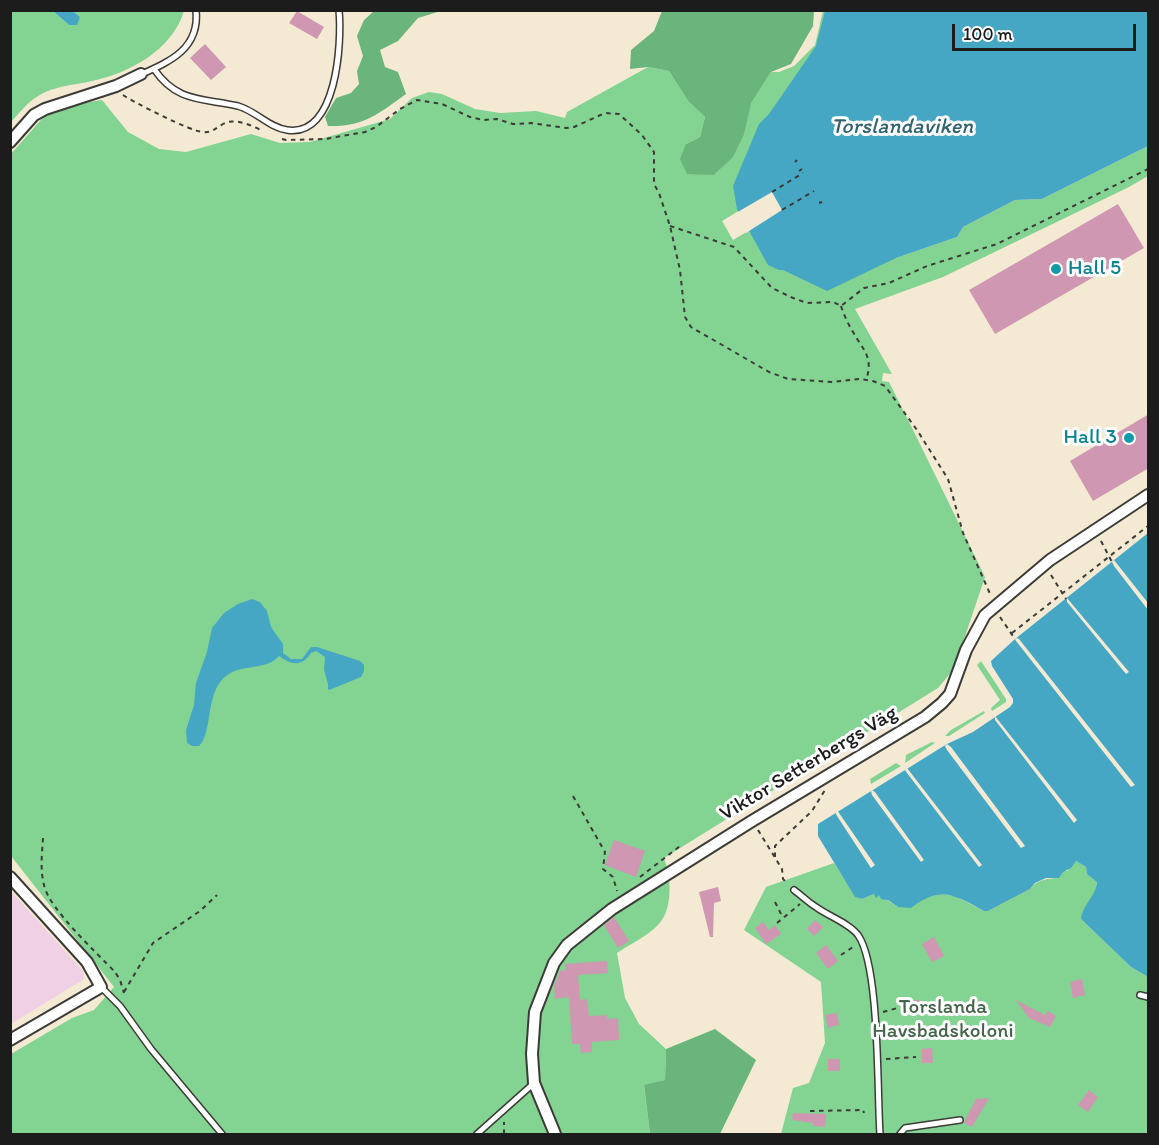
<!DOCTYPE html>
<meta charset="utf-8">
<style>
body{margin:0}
#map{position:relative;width:1159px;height:1145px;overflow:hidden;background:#f4e9d3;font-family:Itim,sans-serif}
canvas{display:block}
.frame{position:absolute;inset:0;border:12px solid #1c1c1c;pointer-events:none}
.scale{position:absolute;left:952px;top:24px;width:184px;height:27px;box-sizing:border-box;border:3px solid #1c1c1c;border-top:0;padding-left:8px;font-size:18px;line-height:21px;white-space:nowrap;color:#1c1c1c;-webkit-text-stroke:4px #fff;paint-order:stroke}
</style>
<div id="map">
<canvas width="1159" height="1145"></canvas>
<div class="frame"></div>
<div class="scale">100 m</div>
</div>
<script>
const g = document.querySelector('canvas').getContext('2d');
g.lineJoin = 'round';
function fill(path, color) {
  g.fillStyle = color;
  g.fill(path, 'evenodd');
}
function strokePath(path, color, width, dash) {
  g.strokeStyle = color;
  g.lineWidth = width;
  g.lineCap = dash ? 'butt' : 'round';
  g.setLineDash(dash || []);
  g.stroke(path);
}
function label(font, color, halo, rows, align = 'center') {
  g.font = font + ' Itim,sans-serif';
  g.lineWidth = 6;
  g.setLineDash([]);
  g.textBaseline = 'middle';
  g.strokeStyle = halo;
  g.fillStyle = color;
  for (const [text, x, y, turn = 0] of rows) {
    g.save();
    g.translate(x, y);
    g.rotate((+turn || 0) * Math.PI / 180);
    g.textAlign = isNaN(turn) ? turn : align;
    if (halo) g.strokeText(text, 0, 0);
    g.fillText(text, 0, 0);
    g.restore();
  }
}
const built = new Path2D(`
 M11 891 83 971 84 979 11 1024Z`);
const green = new Path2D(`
 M11 11H53L69 25H76L80 17 73 11H184C172 50 130 73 92 81 75 85 53 86 38 96 28 102 19 113 11 122Z
 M823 11H836L755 201 722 221 733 240 762 223 896 258 957 237 963 227 1015 200 1042 199 1148 146V176L1129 187 943 277 855 309 892 374 883 373 882 381 889 382C922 447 953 512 985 577L954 669 938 688 664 858C671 877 674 910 657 926 646 937 630 944 617 953L625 998 639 1024 666 1049 665 1080 644 1086 650 1134H11V1054L72 1018 94 1010 114 987 11 856 10 155 47 113 71 105 102 100 128 132 159 149 186 152 251 134 280 143 310 142 390 119 412 98 429 92 442 94 475 109 500 113 536 111 565 118 567 112 648 67 669 71 688 101 705 117 700 137 686 144 714 175 733 156 744 135 750 103 771 72H779L794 66 815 45Z
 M981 661 1006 699V702L992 711 991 708 1000 700 977 665Z
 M984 711 985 713 949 736H945L951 730Z
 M932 742 935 743 905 763 906 755Z
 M896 763 901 766 871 784 870 779Z
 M1076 861 1086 867 1087 874 1097 881 1096 891 1081 919 1131 967 1148 977V1134H781L793 1088 809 1083 825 1043 821 982 744 930 766 887 834 863 856 897 862 899 874 894 880 895 898 907 914 905 918 900 939 894 955 896 984 911H988L1030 889C1038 879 1046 879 1059 878L1063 871H1067Z`);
const forest = new Path2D(`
 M374 11H441L418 18 398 41 380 50 385 67 398 72 406 94C378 114 364 127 328 126L325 117 336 98 351 93 359 84 357 71 363 56 357 36 364 20Z
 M662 11H814L813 26 791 64 771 72 751 103 744 135 733 157 714 175 687 174 680 159 686 144 700 137 705 117 688 101 669 71 648 67 630 69 631 50 654 31Z
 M715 1029 756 1060 720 1134H650L644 1085 665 1080 666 1049Z`);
const water = new Path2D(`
 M53 11H73L80 17 77 25H69Z
 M825 11H1148V146L1042 199 1015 200 963 227 957 237 896 258 827 291 783 270H779L768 265 737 209 733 186 759 124 769 114 816 46Z
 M1148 533V977L1131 967 1081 919C1083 904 1096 896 1097 882L1087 874 1086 867 1076 861 1071 868 1063 872 1059 878H1046L1035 883 1030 889 988 911H984C953 894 940 886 911 908L898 907 888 900 881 899 879 895 876 898 874 894 862 899 855 897 818 836V824L947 744 973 732 1010 707 1013 703V699L992 666 991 661 1015 639Z
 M252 599 260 602 267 611 271 627 283 644V653L291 659H302L311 647H317L360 661 364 665V671L361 677 329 690 328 689V684L324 670 325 657 316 651 311 653C302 667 291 665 279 656 264 673 237 661 221 681 206 699 212 734 199 746H192L187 743 186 730 194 705 196 683 207 652 212 628 224 613 238 604Z`);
const pier = new Path2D(`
 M772 192 782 210 746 233 736 213Z
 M1114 560 1148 603V610L1114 566 1112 562Z
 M1067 598 1129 672 1126 674 1067 602Z
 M1017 638 1019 639 1135 785 1131 787 1016 641 1015 639Z
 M995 716 1077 820 1074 823 995 720Z
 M947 744 951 747 1025 846 1021 848 947 750 945 746Z
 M907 768 982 865 979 867 907 773 905 770Z
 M872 790 875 792 924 860 921 862 872 795 871 791Z
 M837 810 875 865 871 868 837 816 835 812Z`);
const building = new Path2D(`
 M297 11 324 27 317 39 289 23Z
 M205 44 226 67 211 80 190 58Z
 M1118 204 1144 248 995 334 969 290Z
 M1149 414V468L1093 501 1070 461Z
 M614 840 645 851 636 877 605 865Z
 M718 887 721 901 714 903 713 937H710L699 892Z
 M614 917 629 941 618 948 604 925Z
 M815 920 823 927 814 936 807 929Z
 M763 922 769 930 775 925 781 934 766 944 755 928Z
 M934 937 944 956 932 962 922 944Z
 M826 945 838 961 828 969 816 953Z
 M607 961 608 973 578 975 580 1000 587 999 589 1016 607 1015V1019L618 1018 619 1040 592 1042V1052L581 1053 580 1044H572L569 997 555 999 554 986 560 971 566 970 565 964Z
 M1082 979 1085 995 1073 998 1070 982Z
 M920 1000 922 1012 910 1014 908 1001Z
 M1016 1000 1045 1015 1048 1011 1056 1016 1050 1027 1029 1018Z
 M837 1013 839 1025 828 1028 825 1015Z
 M932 1048 933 1063H922V1049Z
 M828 1059H840V1071H828Z
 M1089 1090 1098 1097 1088 1112 1078 1105Z
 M989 1098 972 1127 964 1123 976 1099Z
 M793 1113 826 1114 825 1127 813 1126V1123L792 1120Z`);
const path = new Path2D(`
 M123 95C133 102 192 132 203 132 212 133 216 128 223 124 235 117 252 126 263 131
 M282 139 286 140 325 139 365 132 376 127 400 109 417 100 442 104 470 117 483 120 497 119 513 124 531 123 566 128 574 127 605 113 619 114 642 135 654 152V184L659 193 670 226 680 270 685 317 691 327 769 372 788 379 832 382 860 379 873 381 885 386 917 430 948 479 963 533 991 596
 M795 162 797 160
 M799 171 802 169
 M772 192 803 173
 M819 203 822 202
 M782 210 814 191
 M670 226 734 247 772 288 793 298 807 303 833 302 841 306 864 288 889 283 927 266 997 244 1148 169
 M841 306C844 315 848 324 853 332 863 350 874 357 866 380
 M1101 541 1112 562
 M1051 575 1066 599
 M1000 617 1015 639
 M1012 633 1148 526
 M573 796 605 852 603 869 613 877 617 891
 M758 830 782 869 783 879 788 884
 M43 838C42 853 40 870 44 885 49 909 96 952 115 972L120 980 124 993
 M775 857V846L812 811 825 790
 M640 877 680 846
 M775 902 783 918
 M777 923 800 904
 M841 955 853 947
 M124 992 153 943 200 911 217 895
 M883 1012 901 1007
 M886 1059 916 1057
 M810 1111 863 1110 864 1113
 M504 1134V1122`);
const lane = new Path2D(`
 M154 69C177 103 203 98 238 106 256 111 268 127 287 130 337 138 342 43 339 10
 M142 74C171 61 200 48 196 10
 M794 890C802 896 808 902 816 907 828 916 849 923 858 935 880 966 877 1092 880 1134
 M101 987 120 1006 151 1049 222 1134
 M1140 995 1148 997
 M477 1134 533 1084
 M900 1134 905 1128 960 1120`);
const street = new Path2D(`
 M10 142 34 115 45 109 116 86 141 74
 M10 877 87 962 101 987 10 1040
 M555 1134 534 1083 532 1054 535 1012 554 963 567 945 612 909 752 821 925 717 942 703 950 694 966 650 985 615 1050 560 1148 495`);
const markers = [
 [1056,269,6,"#0f9aa8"],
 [1129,438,6,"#0f9aa8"]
];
const cultureNames = [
 ["Hall 5",1068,269],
 ["Hall 3",1117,438,"right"]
];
const streetNames = [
 ["Viktor Setterbergs Väg",809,764,-31]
];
const parkNames = [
 ["Torslanda",943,1008],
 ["Havsbadskoloni",943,1032]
];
const waterNames = [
 ["Torslandaviken",902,127]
];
fill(built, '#f0d0e5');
fill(green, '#83d392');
fill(forest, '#6ab57c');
fill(water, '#45a7c4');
fill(pier, '#f4e9d3');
fill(building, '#cf97b1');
strokePath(lane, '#3c3b37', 8);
strokePath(street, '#3c3b37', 14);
strokePath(path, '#3c3b37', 2, [4.5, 4.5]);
strokePath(lane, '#fff', 5);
strokePath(street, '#fff', 10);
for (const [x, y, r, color] of markers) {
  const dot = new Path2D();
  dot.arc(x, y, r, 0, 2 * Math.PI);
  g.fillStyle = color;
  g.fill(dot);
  strokePath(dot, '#fff', 2);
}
label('21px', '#0d838f', '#fff', cultureNames, 'left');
label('21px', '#1c1c1c', '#fff', streetNames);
label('21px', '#45654b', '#fff', parkNames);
label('italic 22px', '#306270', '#fff', waterNames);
</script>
